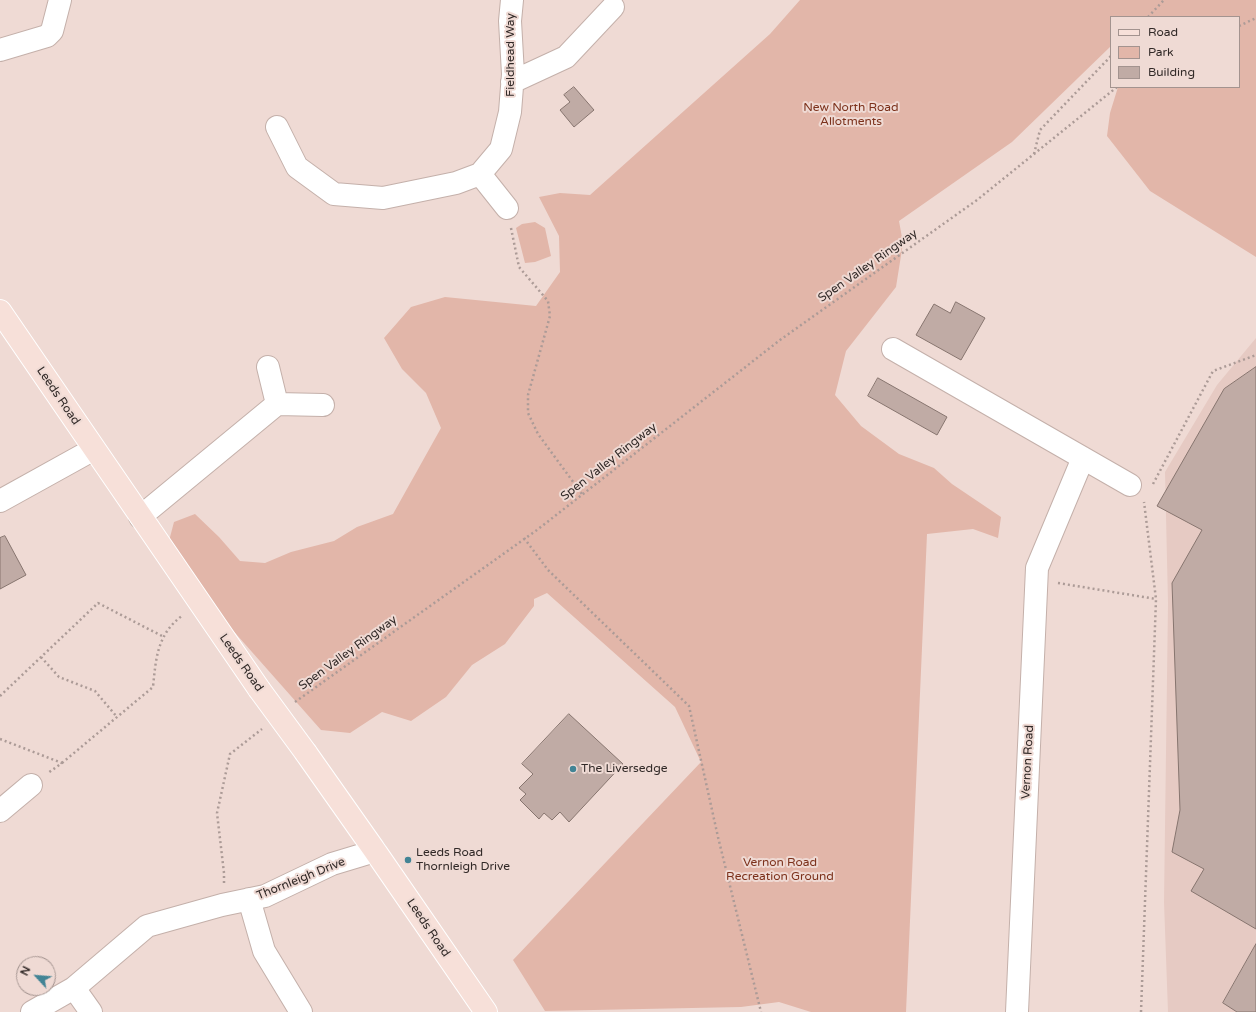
<!DOCTYPE html>
<style>
body{margin:0}
#map{position:relative;width:1256px;height:1012px;overflow:hidden;background:#efdad4;font-family:"Varela Round",sans-serif}
canvas{display:block}
.legend{position:absolute;left:1110px;top:16px;width:130px;height:72px;box-sizing:border-box;background:#efdad4;border:1px solid #a3938f;margin:0;padding:5px 7px;list-style:none;font-size:12px;color:#312927}
.legend li{display:flex;align-items:center;gap:8px;height:20px}
.legend b{width:20px;border:1px solid #a3938f}
.north{position:absolute;left:16px;top:956px;width:40px;height:40px;box-sizing:border-box;background:#efdad4;border:1px solid #a3938f;border-radius:50%;rotate:296deg;font-size:11px;font-weight:700;line-height:16px;text-align:center;color:#312927}
.north::after{content:'';display:block;margin:auto;width:14px;height:18px;background:#428495;clip-path:polygon(50% 0,100% 100%,50% 72%,0 100%)}
</style>
<div id="map">
<canvas width="1256" height="1012"></canvas>
<ul class="legend">
<li><b style="height:5px;background:#f7e0d9"></b>Road</li>
<li><b style="height:11px;background:#e2b6a9"></b>Park</li>
<li><b style="height:11px;background:#c0aba5"></b>Building</li>
</ul>
<div class="north">N</div>
</div>
<script>
const g = document.querySelector('canvas').getContext('2d');
g.lineJoin = 'round';
function fill(path, color) {
  g.fillStyle = color;
  g.fill(path, 'evenodd');
}
function strokePath(path, color, width, dash) {
  g.strokeStyle = color;
  g.lineWidth = width;
  g.lineCap = dash ? 'butt' : 'round';
  g.setLineDash(dash || []);
  g.stroke(path);
}
function label(font, color, halo, rows, align = 'center') {
  g.font = font + ' "Varela Round",sans-serif';
  g.lineWidth = 4;
  g.setLineDash([]);
  g.textBaseline = 'middle';
  g.strokeStyle = halo;
  g.fillStyle = color;
  for (const [text, x, y, turn = 0] of rows) {
    g.save();
    g.translate(x, y);
    g.rotate((+turn || 0) * Math.PI / 180);
    g.textAlign = isNaN(turn) ? turn : align;
    if (halo) g.strokeText(text, 0, 0);
    g.fillText(text, 0, 0);
    g.restore();
  }
}
const built = new Path2D(`
 M1256 338V1012H1168L1164 902 1168 603 1165 472 1217 385Z`);
const green = new Path2D(`
 M800 0H1256V257L1150 191 1107 136 1110 113 1118 87H1239V17H1111V46L1012 142 899 221 903 243 896 287 846 351 835 395 861 426 899 454 934 468 952 484 1001 517 998 538 973 529 927 534 906 1012H811L779 1002 741 1007 545 1011 513 960 701 762 675 707 547 593 534 599V606L505 644 472 665 446 697 411 721 382 712 350 733 321 730 229 626 169 541 174 522 195 514 219 537 240 561 265 563 291 552 334 541 357 527 393 514 441 428 426 393 402 369 384 338 411 307 445 297 536 306 560 272 559 236 539 197 560 193 590 195 770 34Z
 M535 222 545 228 551 256 535 262 525 263 516 228 522 224Z`);
const building = new Path2D(`
 M574 87 594 110 574 127 560 110 570 102 564 95Z
 M956 302 985 318 961 360 916 335 934 304 950 313Z
 M1256 367V929L1191 891 1204 869 1172 852 1180 810 1172 583 1202 530 1157 506 1224 389Z
 M878 378 947 417 937 435 868 396Z
 M5 536 26 575 0 589V538Z
 M569 714 623 764 569 822 560 812 552 820 544 813 539 819 520 800 526 794 519 788 533 774 522 764Z
 M1256 944V1012H1237L1223 1003Z`);
const path = new Path2D(`
 M1148 17 1164 0
 M1239 26 1256 18
 M1034 154 1040 130 1111 56
 M511 228 519 267 548 301 550 316 528 395V413L538 434 582 494
 M1153 484 1213 371 1256 355
 M524 538 548 570 689 706 718 837 761 1012
 M1058 583 1156 599
 M41 657 59 677 95 691 117 717
 M0 696 98 603 164 637
 M295 702 537 530 780 340 977 200 1117 87
 M0 739 62 763 48 773
 M62 763 153 687C156 658 157 634 183 615
 M224 883V873L217 813 230 754 262 729
 M1141 1012 1156 599 1144 502`);
const minor = new Path2D(`
 M0 50 47 36 52 31 60 0
 M512 82 566 57 613 7
 M277 127 297 167 334 194 383 198 456 183 480 174 501 149 510 112 513 74 510 21 512 0
 M480 174 507 208
 M893 349 1130 485
 M268 367 277 404
 M0 501 94 449
 M140 517 277 404 323 405
 M0 811 31 785
 M249 899 264 951 301 1012
 M74 988 91 1012
 M32 1012 74 988 147 926 222 905 265 896 332 864 375 851
 M1017 1012 1037 568 1083 458`);
const major = new Path2D(`
 M0 311 259 689
 M306 753 375 851 486 1012`);
const majorBridge = new Path2D(`
 M259 689 306 753`);
const markers = [
 [573,769,4,"#428495"],
 [408,860,4,"#428495"]
];
const streetNames = [
 ["Fieldhead Way",511,55,-90],
 ["Spen Valley Ringway",868,266,-35],
 ["Leeds Road",58,396,56],
 ["Spen Valley Ringway",609,462,-38],
 ["Spen Valley Ringway",348,653,-36],
 ["Leeds Road",241,663,55],
 ["Vernon Road",1028,762,-87],
 ["Thornleigh Drive",301,879,-22],
 ["Leeds Road",428,928,56]
];
const parkNames = [
 ["New North Road",851,108],
 ["Allotments",851,122],
 ["Vernon Road",780,863],
 ["Recreation Ground",780,877]
];
const poiNames = [
 ["The Liversedge",581,769],
 ["Leeds Road",416,853],
 ["Thornleigh Drive",416,867]
];
fill(built, '#e6cac3');
fill(green, '#e2b6a9');
fill(building, '#c0aba5');
strokePath(building, '#87756f', 1);
strokePath(minor, '#c4b0aa', 24);
strokePath(major, '#fff', 24);
strokePath(path, '#ac9b97', 2.5, [2, 3]);
strokePath(minor, '#fff', 22);
strokePath(major, '#f7e0d9', 22);
strokePath(majorBridge, '#fff', 24, []);
strokePath(majorBridge, '#f7e0d9', 22);
for (const [x, y, r, color] of markers) {
  const dot = new Path2D();
  dot.arc(x, y, r, 0, 2 * Math.PI);
  g.fillStyle = color;
  g.fill(dot);
  strokePath(dot, '#efdad4', 1.5);
}
label('12px', '#312927', '#efdad4', streetNames);
label('12px', '#7c311b', '#efdad4', parkNames);
label('12px', '#312927', '#efdad4', poiNames, 'left');
</script>
